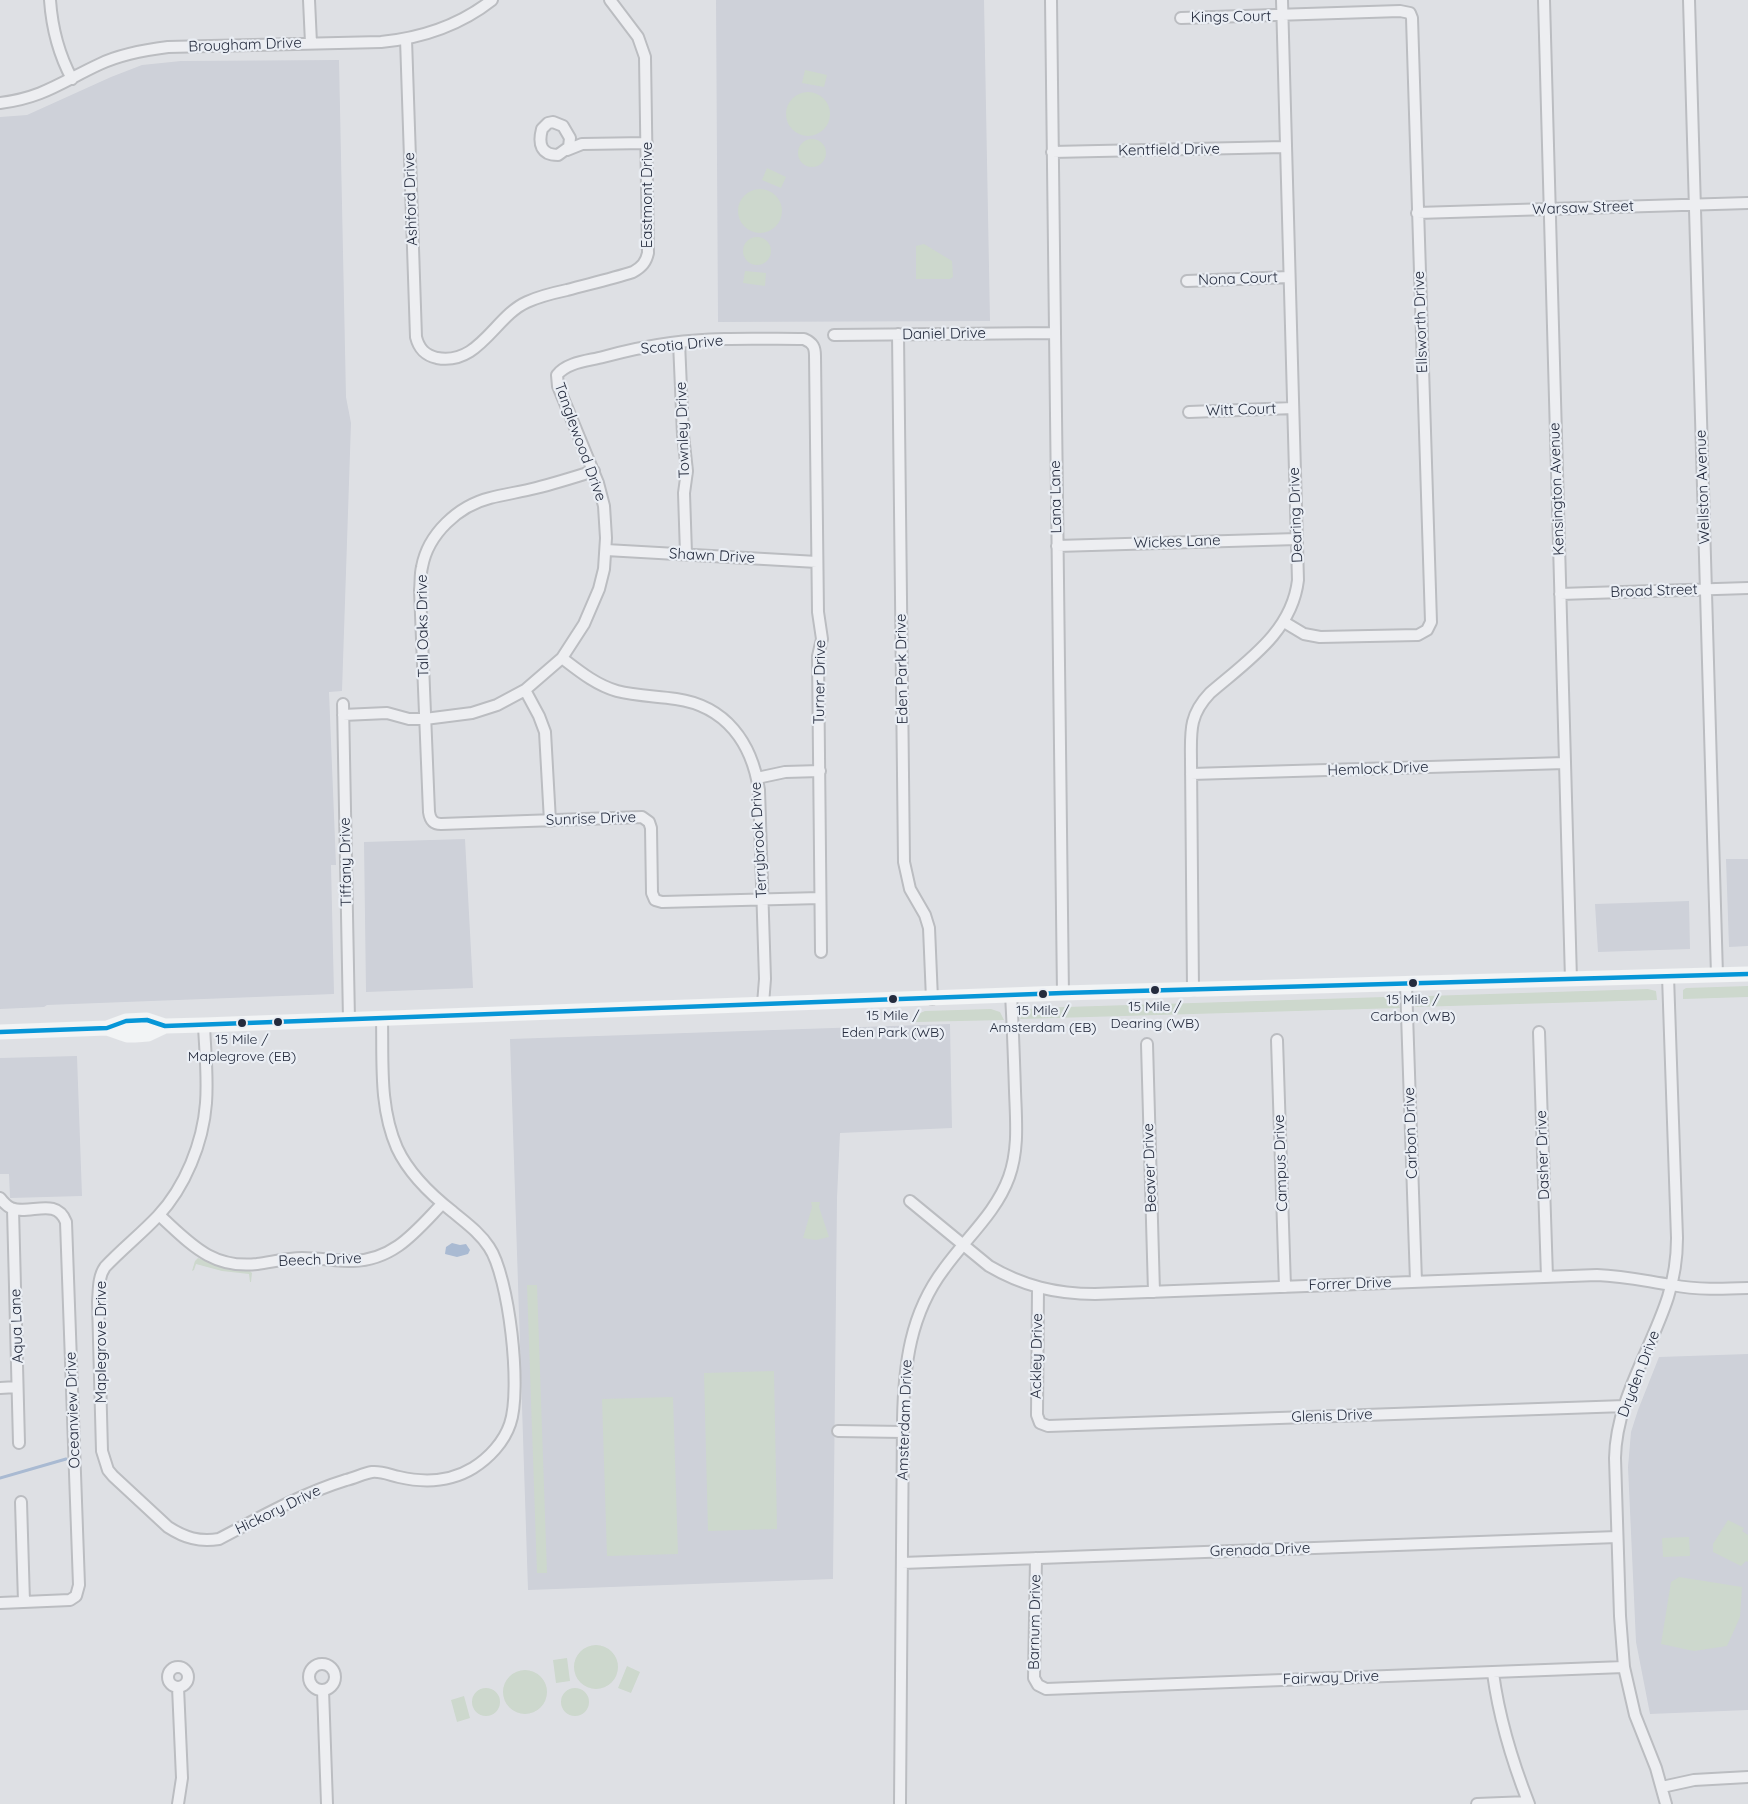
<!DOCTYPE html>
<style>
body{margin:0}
canvas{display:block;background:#dee0e4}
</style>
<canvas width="1748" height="1804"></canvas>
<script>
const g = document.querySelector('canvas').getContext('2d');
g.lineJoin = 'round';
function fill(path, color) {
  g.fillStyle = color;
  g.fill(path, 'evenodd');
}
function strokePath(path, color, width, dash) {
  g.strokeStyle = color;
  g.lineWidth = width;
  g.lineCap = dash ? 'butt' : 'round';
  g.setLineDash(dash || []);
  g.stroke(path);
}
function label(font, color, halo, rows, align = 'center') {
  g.font = font + ' Quicksand,sans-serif';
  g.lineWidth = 4.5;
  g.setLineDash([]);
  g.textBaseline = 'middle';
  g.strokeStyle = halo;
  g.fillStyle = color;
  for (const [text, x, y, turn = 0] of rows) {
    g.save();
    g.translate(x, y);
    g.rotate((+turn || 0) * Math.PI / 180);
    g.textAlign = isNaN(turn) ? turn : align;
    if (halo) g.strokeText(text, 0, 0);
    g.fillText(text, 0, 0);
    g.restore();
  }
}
const built = new Path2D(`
 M716 0H984L990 321 718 322Z
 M339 60 346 397 351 423 342 691 329 692 336 865H331L334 994 47 1005 44 1007 0 1009V117L27 115 111 77 142 65 181 61Z
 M465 839 473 988 366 992 364 842Z
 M1726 859H1748V946L1729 947Z
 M1689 901 1690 949 1598 952 1595 904Z
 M950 1024 952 1128 840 1133 837 1198 833 1579 528 1590 510 1039Z
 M77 1056 82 1196 10 1198 9 1174H0V1058Z
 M1748 1354V1710L1650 1714 1636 1642 1628 1467 1631 1432 1638 1410 1659 1357Z`);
const green = new Path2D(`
 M805 70 827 75 824 87 802 83Z
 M786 114a22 22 0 1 1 44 0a22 22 0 1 1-44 0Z
 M798 153a14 14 0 1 1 28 0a14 14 0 1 1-28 0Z
 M767 168 786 177 781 188 762 180Z
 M738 211a22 22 0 1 1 44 0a22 22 0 1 1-44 0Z
 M743 251a14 14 0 1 1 28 0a14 14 0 1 1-28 0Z
 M924 244 952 261 953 277 950 279H916V246Z
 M745 271 766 273 765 286 743 283Z
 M1748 986V997L1683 999V990L1686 988Z
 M1648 989 1656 991 1657 1000 1415 1007 1418 999 1427 996Z
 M1385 997 1396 1000 1400 1008 1020 1019 1024 1011 1034 1008Z
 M991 1009 1000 1012 1004 1020 916 1022 918 1014 925 1011Z
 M811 1202H820L819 1207 829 1237 816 1240 803 1238 812 1207Z
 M198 1258 223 1267 249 1270 252 1273 251 1282H250L249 1274 222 1271 196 1264 194 1270 192 1271 195 1261Z
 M527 1285H537L547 1573H537Z
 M774 1371 777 1529 708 1531 704 1373Z
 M673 1397 678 1554 607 1556 602 1399Z
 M1728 1520 1744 1528 1742 1531 1748 1535V1562L1746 1561 1741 1566 1713 1552V1544Z
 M1689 1537 1690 1556 1663 1557 1662 1538Z
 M1679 1577 1742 1587 1740 1617 1727 1646 1694 1651 1661 1644 1671 1582Z
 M574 1667a22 22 0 1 1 44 0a22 22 0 1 1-44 0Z
 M567 1658 570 1681 556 1683 553 1660Z
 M627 1666 640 1672 631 1693 618 1688Z
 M503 1692a22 22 0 1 1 44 0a22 22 0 1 1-44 0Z
 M472 1702a14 14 0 1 1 28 0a14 14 0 1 1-28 0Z
 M561 1702a14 14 0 1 1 28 0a14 14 0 1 1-28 0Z
 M464 1696 470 1718 457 1722 451 1700Z`);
const water = new Path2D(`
 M452 1243 460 1245 466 1244 470 1250 468 1254 457 1257 445 1254 446 1247Z`);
const stream = new Path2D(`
 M0 1478 66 1459`);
const street = new Path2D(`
 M50 0C52 29 58 53 72 79
 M309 0 311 43
 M1051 0 1063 993
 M1544 0 1571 979
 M1689 0 1717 975
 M1181 18 1400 11 1410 13 1412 18 1431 622 1427 630 1418 635 1320 637 1304 634 1284 622
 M406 39 416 337C419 349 425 355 437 358 479 366 495 316 527 302 540 296 553 293 567 290 589 284 611 279 633 272 642 267 646 262 648 253L645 57 638 37 610 0
 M0 103C43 98 63 81 100 64 121 54 144 50 168 47L381 42C422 38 459 26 492 0
 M553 122 563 126 570 138 569 147 558 155C541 155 538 144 542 129L548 123Z
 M567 150 582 144 647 143
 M1052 152 1285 147
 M1417 213 1748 203
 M1187 281 1289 277
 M898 334 904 862 910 889 925 915 929 928 932 999
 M834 335 1055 333
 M679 342 683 435 687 471 684 493 686 554
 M1189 412 1293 408
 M594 471C575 477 556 483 536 488 521 492 505 494 490 498 458 506 428 534 422 567 420 575 421 583 420 590L429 812C430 819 433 824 441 824L642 817 649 822 651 828 652 893 655 900 662 902 820 898
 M1057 546 1297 539
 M606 550 817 562
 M1560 594 1748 588
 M562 658C579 671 596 685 617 691 636 696 657 696 676 699 726 706 752 743 759 790L765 979 763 1004
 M525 690 539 716 545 732 550 821
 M343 704 349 1020
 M343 715 387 713 409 719H425L472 713 497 705 525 690 562 658 584 624 599 589 604 569 606 538 604 506 598 483 558 386 557 375C567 362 588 361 603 357 625 351 648 346 671 343 715 337 760 339 804 339 813 343 815 347 815 356L818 612 822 639 818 656 821 952
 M1191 774 1565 763
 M757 778 785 772 820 771
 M1406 984 1416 1282
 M1193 990 1191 763C1191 733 1188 716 1210 693 1247 661 1292 632 1298 580L1282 0
 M204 1025C205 1050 208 1077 206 1103 203 1143 185 1187 158 1216 141 1234 122 1249 105 1267 98 1277 99 1290 98 1302L102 1451 108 1470 113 1476 168 1527C185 1538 199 1542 219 1539 261 1517 301 1494 346 1480 355 1478 364 1473 372 1472 381 1471 390 1475 399 1477 425 1483 450 1482 473 1468 489 1458 504 1442 510 1424 522 1390 509 1276 489 1247 479 1232 466 1223 453 1212 430 1194 409 1174 397 1148 379 1107 383 1062 382 1019
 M1539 1032 1547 1277
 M1277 1040 1285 1287
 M1147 1044 1154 1292
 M0 1198C3 1202 7 1206 11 1208 29 1216 56 1196 66 1222L79 1585 76 1596 70 1600 0 1603
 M910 1201 989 1266C1023 1286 1056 1294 1095 1294L1597 1275C1625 1276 1645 1281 1672 1285 1697 1290 1723 1289 1748 1288
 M13 1209 19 1443
 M159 1215C190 1243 211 1269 257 1264 272 1262 287 1258 302 1258 319 1258 336 1261 353 1261 394 1260 416 1231 442 1204
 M1038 1288 1037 1415 1040 1423 1048 1426 1625 1406
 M0 1388 17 1387
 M838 1431 903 1432
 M21 1502 24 1602
 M1036 1558 1034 1678 1038 1685 1046 1689 1624 1667
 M902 1563 1617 1537
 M309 1677a13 13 0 1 1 26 0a13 13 0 1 1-26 0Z
 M168 1677a10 10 0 1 1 20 0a10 10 0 1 1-20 0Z
 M1493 1673C1499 1718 1512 1761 1529 1804
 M178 1687 182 1778 178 1804
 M323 1690 327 1804
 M1662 1787 1694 1780 1748 1777
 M900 1804 903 1420C904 1365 910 1314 944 1269 966 1238 996 1213 1009 1177 1019 1149 1016 1120 1015 1091 1014 1059 1013 1027 1011 995
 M1477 1804 1528 1802
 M1666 1804 1656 1768 1635 1715 1624 1667 1620 1616 1615 1458C1616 1401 1651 1350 1668 1297 1674 1278 1677 1258 1677 1238L1668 976`);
const secondary = new Path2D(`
 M107 1028 127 1035H135L148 1034 165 1026 204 1025 1063 993 1748 974
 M0 1032 107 1028 126 1021 147 1020 165 1026`);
const bus1 = new Path2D(`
 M0 1032 107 1028 126 1021 147 1020 165 1026 1063 993 1748 974`);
const markers = [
 [1413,983,5,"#242b3d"],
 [1155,990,5,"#242b3d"],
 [1043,994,5,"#242b3d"],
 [893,999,5,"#242b3d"],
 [278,1022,5,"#242b3d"],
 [242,1023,5,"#242b3d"]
];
const busNames = [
 ["15 Mile /",1413,1000],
 ["Carbon (WB)",1413,1017],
 ["15 Mile /",1155,1007],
 ["Dearing (WB)",1155,1024],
 ["15 Mile /",1043,1011],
 ["Amsterdam (EB)",1043,1028],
 ["15 Mile /",893,1016],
 ["Eden Park (WB)",893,1033],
 ["15 Mile /",242,1040],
 ["Maplegrove (EB)",242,1057]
];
const streetNames = [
 ["Kings Court",1231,17,-1],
 ["Brougham Drive",245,45,-2],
 ["Kentfield Drive",1169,150,-1],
 ["Eastmont Drive",647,195,-90],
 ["Ashford Drive",411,199,-92],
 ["Warsaw Street",1583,208,-2],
 ["Nona Court",1238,279,-2],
 ["Ellsworth Drive",1421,322,-92],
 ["Daniel Drive",944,334,-1],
 ["Scotia Drive",682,345,-6],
 ["Witt Court",1241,410,-2],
 ["Townley Drive",683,430,-92],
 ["Tanglewood Drive",580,442,70],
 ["Wellston Avenue",1703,487,-92],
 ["Kensington Avenue",1557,489,-92],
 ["Lana Lane",1056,497,-91],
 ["Dearing Drive",1296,515,-92],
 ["Wickes Lane",1177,542,-2],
 ["Shawn Drive",712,556,3],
 ["Broad Street",1654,591,-2],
 ["Tall Oaks Drive",423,626,-91],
 ["Eden Park Drive",902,669,-91],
 ["Turner Drive",820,682,-89],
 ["Hemlock Drive",1378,769,-2],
 ["Sunrise Drive",591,819,-2],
 ["Terrybrook Drive",759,840,-93],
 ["Tiffany Drive",346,862,-91],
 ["Carbon Drive",1411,1133,-92],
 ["Dasher Drive",1543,1155,-92],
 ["Campus Drive",1281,1163,-92],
 ["Beaver Drive",1150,1168,-92],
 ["Beech Drive",320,1260,-2],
 ["Forrer Drive",1350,1284,-2],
 ["Aqua Lane",17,1326,-92],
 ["Maplegrove Drive",101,1342,-90],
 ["Ackley Drive",1037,1356,-89],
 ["Dryden Drive",1639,1374,-69],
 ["Oceanview Drive",73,1410,-92],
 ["Glenis Drive",1332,1416,-2],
 ["Amsterdam Drive",905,1420,-88],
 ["Hickory Drive",278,1510,-26],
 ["Grenada Drive",1260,1550,-2],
 ["Barnum Drive",1035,1622,-89],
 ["Fairway Drive",1331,1678,-2]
];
fill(built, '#ced1d9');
fill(green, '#cdd8cd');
fill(water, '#a9bad2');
strokePath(stream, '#a9bad2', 3);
strokePath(street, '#bbbdc1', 14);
strokePath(street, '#edeef1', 10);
strokePath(secondary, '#f2f4f5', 15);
strokePath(bus1, '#0696d7', 4.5);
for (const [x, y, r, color] of markers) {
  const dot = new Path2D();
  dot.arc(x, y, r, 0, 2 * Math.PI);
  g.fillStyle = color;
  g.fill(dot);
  strokePath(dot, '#eaeef4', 2);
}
label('14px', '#242b3d', '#eaeef4', busNames);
label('15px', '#242b3d', '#eaeef4', streetNames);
</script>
